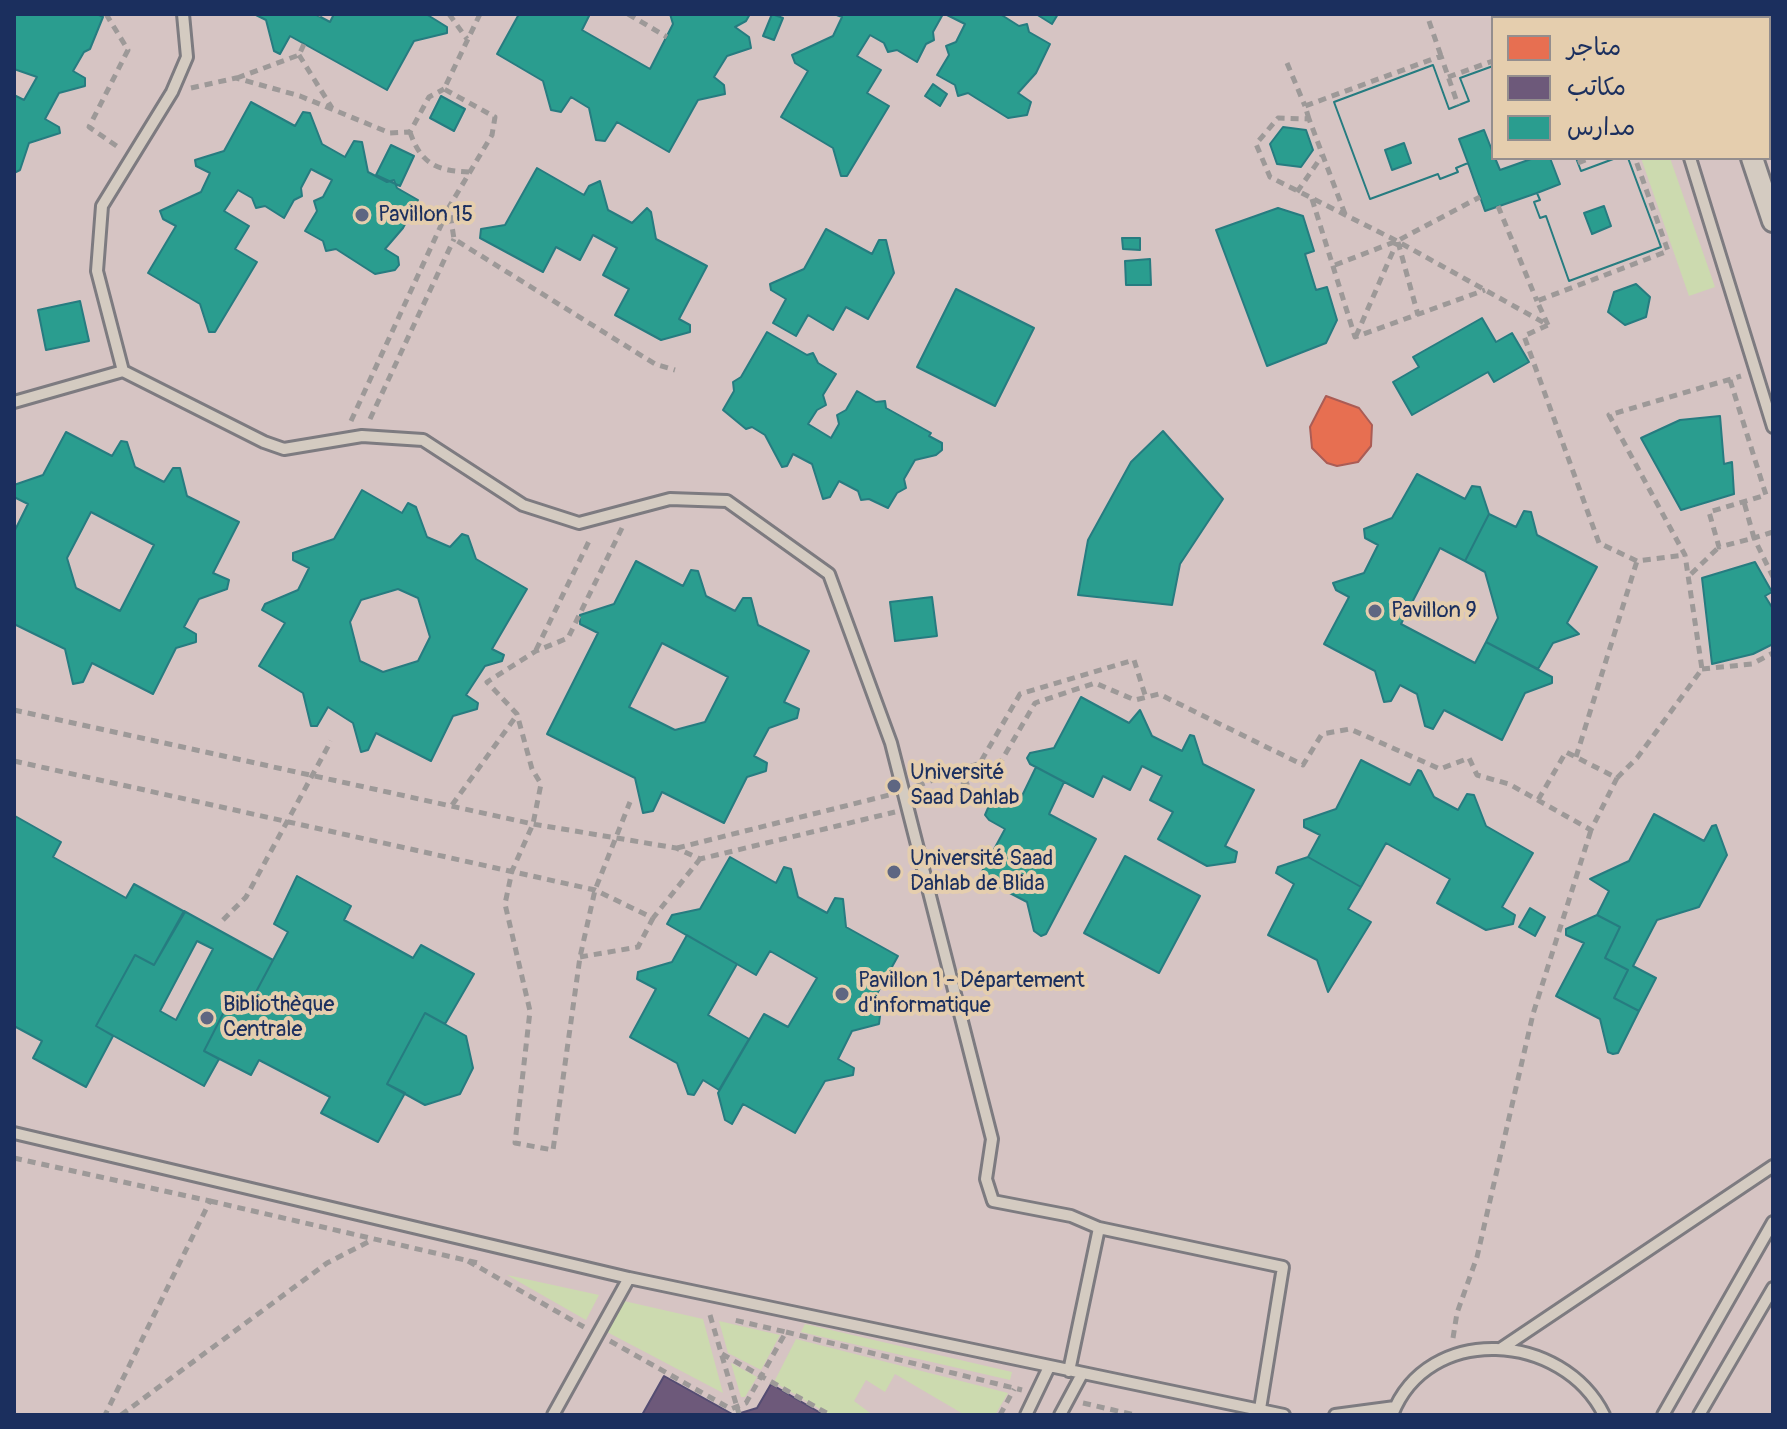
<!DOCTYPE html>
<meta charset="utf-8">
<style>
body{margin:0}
#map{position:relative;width:1787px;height:1429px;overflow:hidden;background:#dacdc4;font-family:Pangolin,"Playpen Sans Arabic",sans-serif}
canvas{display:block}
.frame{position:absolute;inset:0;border:16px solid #1b2f5e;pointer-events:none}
.legend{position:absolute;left:1491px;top:16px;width:280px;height:144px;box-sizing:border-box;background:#e5ceae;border:2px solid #948e8e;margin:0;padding:10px 14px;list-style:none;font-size:24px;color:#1b2f5e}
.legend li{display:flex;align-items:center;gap:16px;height:40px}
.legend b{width:40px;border:2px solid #948e8e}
</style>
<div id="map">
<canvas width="1787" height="1429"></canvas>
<div class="frame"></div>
<ul class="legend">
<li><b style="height:22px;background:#e76f51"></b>متاجر</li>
<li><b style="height:22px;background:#6d597a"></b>مكاتب</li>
<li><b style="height:22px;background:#2a9d8f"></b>مدارس</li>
</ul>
</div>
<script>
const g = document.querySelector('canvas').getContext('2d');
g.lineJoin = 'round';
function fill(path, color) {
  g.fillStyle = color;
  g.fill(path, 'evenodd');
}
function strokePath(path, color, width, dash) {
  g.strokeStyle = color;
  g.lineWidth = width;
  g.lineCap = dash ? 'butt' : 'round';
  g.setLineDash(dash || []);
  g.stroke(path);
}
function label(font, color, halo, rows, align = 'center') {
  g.font = font + ' Pangolin,sans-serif';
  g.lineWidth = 8;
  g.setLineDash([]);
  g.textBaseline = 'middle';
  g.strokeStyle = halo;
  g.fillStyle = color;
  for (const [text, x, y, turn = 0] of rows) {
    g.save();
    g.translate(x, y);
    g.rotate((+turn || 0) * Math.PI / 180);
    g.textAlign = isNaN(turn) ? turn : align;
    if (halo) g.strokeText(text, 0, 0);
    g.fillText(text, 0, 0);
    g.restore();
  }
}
const built = new Path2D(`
 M14 14H1773V1415H14ZM1493 18H1769V158H1493Z`);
const green = new Path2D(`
 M1641 158H1670L1715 287 1689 296Z
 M507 1275 599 1295 586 1320Z
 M624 1301 703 1319 723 1393 607 1332Z
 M719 1321 780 1335 761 1370 728 1353Z
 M805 1324 1012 1372 1010 1380 801 1332Z
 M796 1339 1008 1393 995 1415H965L895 1374 885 1392 866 1380 854 1401 873 1415H830L774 1382Z
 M731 1363 757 1377 745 1397H741Z`);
const shops = new Path2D(`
 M1326 396 1359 408 1372 425 1371 446 1358 462 1337 466 1327 463 1312 448 1310 427Z`);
const offices = new Path2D(`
 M664 1376 734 1415 757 1408 771 1384 824 1415H642Z`);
const schools = new Path2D(`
 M14 14H97L103 17 90 49 84 52 73 71 85 78V86L59 93 45 119 59 127 60 133 29 143 20 170 14 173V95L24 100 37 77 14 69Z
 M254 14H315L330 22 334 14H426L447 27V33L414 41 387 90 290 36 280 54 274 51 266 20Z
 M519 14H590L582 30 650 69 673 24 670 14H750L746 21 735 27 749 37 751 48 727 56 714 77 724 85 725 94 698 100 669 152 617 122 605 141 596 140 589 108 571 97 561 112 551 110 543 81 497 54Z
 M772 14 783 18 774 40 763 36Z
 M834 14H943L933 32 934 40 926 44 917 62 897 50 888 52 884 43 870 35 857 56 881 70 867 93 889 106 847 176H841L833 148 781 117 808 71 795 63 792 55 833 36 842 17Z
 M945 14H1000L1019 26 1027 24 1029 32 1050 44 1036 73 1018 93 1031 102 1027 115 1008 118 968 93 958 96 955 85 937 75 949 55 946 46 956 42 965 24Z
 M1036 14H1058L1052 24Z
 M1433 65 1449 109 1469 101 1460 78 1493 66V158H1576L1581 171 1616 158H1628L1661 247 1569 281 1546 216 1540 218 1534 202 1540 200 1537 193 1485 211 1468 163 1456 168 1458 172 1440 179 1438 174 1370 199 1334 102ZM1404 143 1411 163 1392 170 1385 150ZM1604 206 1611 226 1592 234 1584 213Z
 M1433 65 1449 109 1469 101 1460 78 1493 66V153L1484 130 1459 139 1468 163 1456 168 1458 172 1440 179 1438 174 1370 199 1334 102Z
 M933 84 947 94 940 106 925 96Z
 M441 96 465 109 454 131 430 118Z
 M251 102 295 126 303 112 310 113 322 144 345 157 354 141 362 142 368 172 387 182 394 180 397 188 418 200 403 228 385 249 398 257 399 265 395 270 375 274 336 249 326 251 323 241 305 231 317 211 314 201 323 197 332 180 311 169 301 188 302 196 294 200 284 218 265 206 256 208 252 198 238 190 224 211 249 226 235 249 257 262 215 332H209L200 304 148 273 176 226 163 219 160 211 201 192 210 173 196 166 195 160 224 151Z
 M1283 127 1306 130 1313 150 1301 167 1277 164 1270 144Z
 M391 145 414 156 400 186 376 175Z
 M1495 158H1534L1500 170Z
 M1550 158H1576L1581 171 1616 158H1628L1661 247 1569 281 1546 216 1540 218 1534 202 1540 200 1537 193 1560 184Z
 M537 168 584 195 589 186 600 181 608 210 632 223 647 208 651 212 656 239 707 266 679 319 690 325V332L661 340 615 315 629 289 603 275 617 248 593 235 580 260 556 247 543 272 480 238 481 229 505 225Z
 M1278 208 1303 216 1314 251 1305 254 1316 290 1327 287 1337 320 1326 343 1267 366 1216 230Z
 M826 229 872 254 879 240H886L894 273 868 319 846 307 833 330 808 315 796 336 773 323 786 299 771 290 770 284 804 269Z
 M1122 238H1140V250L1123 249Z
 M1150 259 1151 285H1126L1125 261Z
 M1636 284 1650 297 1646 317 1625 325 1608 312 1614 292Z
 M956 289 1034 328 995 406 917 367Z
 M80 301 89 341 46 350 38 310Z
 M1482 318 1496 342 1512 333 1529 362 1494 382 1488 372 1412 415 1393 382 1419 367 1413 357Z
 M767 332 807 355 813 353 818 363 836 374 823 395 826 405 817 410 808 424 831 438 839 424 837 415 846 410 857 391 876 402 885 401 886 408 931 433 929 436 942 443V450L936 455 915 460 904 479 906 488 897 493 888 508 869 499 861 500 858 491 839 481 830 497 823 499 812 464 793 454 787 466 782 467 765 435 752 427 746 429 723 410 734 391 733 382 741 377Z
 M1720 416 1724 464 1732 462 1734 494 1681 510 1641 438 1680 420Z
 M1163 431 1223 499 1180 564 1172 605 1078 595 1088 540 1131 462Z
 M66 432 112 456 121 441 127 442 135 467 164 482 173 468H180L187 496 239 522 213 573 229 580 227 589 199 599 184 627 196 634V642L176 648 153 694 92 663 83 682 73 684 65 649 14 624V532L28 504 14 497V485L43 475ZM91 512 154 545 120 611 76 588 67 558Z
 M1417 474 1465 499 1472 486 1480 487 1489 514 1465 561 1440 548 1401 624 1475 663 1486 642 1552 677V683L1525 693 1502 740 1444 710 1433 729 1425 726 1417 694 1400 685 1391 701 1384 702 1375 671 1324 644 1349 597 1336 590 1333 583 1364 573 1378 545 1365 538 1364 529 1392 518Z
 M362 490 402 513 408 503 416 507 427 537 450 547 462 534 468 536 476 559 527 589 492 649 504 655 502 661 485 666 466 695 478 703 477 709 453 716 431 761 376 733 368 750 361 752 353 723 328 707 317 726H311L303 693 259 666 285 623 262 610 265 604 298 590 309 568 293 560V553L334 539ZM398 589 418 598 430 637 418 661 383 672 360 661 350 622 361 600Z
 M1524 511 1531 512 1537 535 1597 567 1567 623 1579 634 1553 643 1538 669 1486 642 1498 618 1485 572 1465 561 1489 514 1516 527Z
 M636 561 683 586 691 570 698 571 706 596 735 611 743 598H751L758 625 809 651 784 702 799 709 797 718 769 728 754 756 767 763 766 771 747 777 724 823 662 792 653 811 643 813 635 778 547 734 598 633 580 624V615L614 604ZM662 643 728 677 705 722 675 730 629 707Z
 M1755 562 1772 592 1765 596 1773 609V644L1753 654 1712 664 1702 578Z
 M932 597 937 636 895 641 890 602Z
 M1081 697 1129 723 1140 710 1152 736 1182 751 1190 735 1194 736 1203 764 1254 790 1225 846 1237 852 1235 862 1207 866 1158 839 1173 812 1150 800 1162 776 1142 766 1130 790 1103 776 1093 797 1030 764 1027 758 1030 753 1054 748Z
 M1361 760 1410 785 1418 770 1421 771 1434 797 1458 810 1467 794 1474 795 1486 826 1533 853 1502 907 1515 915 1513 924 1486 930 1437 903 1450 879 1386 843 1361 887 1308 857 1320 835 1304 827V820L1336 809Z
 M1036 767 1064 782 1049 814 1096 839 1046 934 1041 936 1034 931 1027 902 979 877 1005 829 989 820 985 815 988 808 1021 798Z
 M1654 814 1704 841 1712 826 1716 825 1727 855 1699 907 1657 920 1633 966 1656 978 1639 1011 1614 998 1628 970 1605 958 1620 927 1597 915 1609 891 1590 879 1629 861Z
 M15 816 61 842 53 857 126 898 134 884 185 912 154 965 135 955 96 1026 113 1036 86 1087 33 1058 42 1041 14 1026Z
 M1125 856 1200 896 1159 973 1084 933Z
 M730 857 776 883 784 867 791 869 798 897 827 913 835 898 843 899 846 927 898 956 868 1010 880 1016 879 1024 852 1031 838 1059 854 1068 853 1075 825 1081 795 1133 743 1104 732 1124 725 1120 718 1093 764 1014 788 1027 817 978 770 951 756 975 667 924 672 915 700 909Z
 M1308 857 1361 887 1348 909 1371 922 1328 992 1317 960 1268 935 1294 884 1276 873 1278 867Z
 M297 876 351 906 344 920 413 958 421 945 474 974 445 1024 425 1013 387 1084 405 1093 378 1142 321 1113 330 1097 259 1060 251 1075 204 1051 232 996 249 1005 288 932 274 924Z
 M1530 908 1545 917 1535 936 1519 927Z
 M184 911 273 960 249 1005 232 996 204 1051 219 1059 204 1086 96 1026 135 955 154 965ZM197 941 213 949 176 1020 160 1011Z
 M1597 915 1620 927 1605 958 1628 970 1614 998 1639 1011 1618 1053 1613 1054 1608 1052 1600 1019 1556 996 1584 943 1566 935V929Z
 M687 935 737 964 708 1015 749 1039 719 1090 703 1080 694 1095 688 1094 677 1063 630 1037 656 989 637 979 638 972 672 962Z
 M425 1013 466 1036 473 1068 460 1094 425 1105 387 1084Z`);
const path = new Path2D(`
 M106 14 128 50 89 127 121 149
 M449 14 467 39
 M480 14 444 89 495 117 492 135 449 207 454 239 655 364 675 370
 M628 14 667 37
 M1555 14 1557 18
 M1625 14 1626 18
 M318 16 319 14
 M1609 18 1620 14
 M1429 21 1441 56
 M299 55 332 108
 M1287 63 1305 106
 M1448 77 1493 61
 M237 78 299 55 304 44
 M191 88 236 78 300 96 390 133 410 132 429 97 444 89
 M1309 119 1305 106 1441 56 1458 105
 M410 132C421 164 437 171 469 172
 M1578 163 1590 158
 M1297 192 1322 156
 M1312 199 1355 337 1485 290
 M1498 206 1537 301
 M1345 214 1309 119 1278 118 1256 144 1270 177 1397 241 1548 325 1524 336 1599 543 1637 561 1685 555
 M1398 242 1418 315
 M1335 265 1397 241 1480 197
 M1548 325 1537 301 1668 251 1635 158
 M1356 336 1397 242
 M1730 380 1766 495 1709 512 1719 547 1754 538 1744 502
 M370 419 454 239
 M351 421 449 208
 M622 528 568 638 536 651 487 682 517 714 532 769 541 784 533 824 512 871 505 904 530 1011 515 1143 553 1150 580 957 595 890 630 802
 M1773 532 1754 538 1773 577
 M1691 574 1719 547
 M536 650 591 537
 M1702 669 1752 664 1773 653
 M14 710 533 824 676 848 700 859 895 812
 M1576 757 1637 561
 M14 761 595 890 653 918 700 859
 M1617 778 1637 758 1702 669 1685 555 1609 415 1741 376
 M917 786 980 763 1020 694 1134 660 1146 698
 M923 802 996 770 1035 703 1095 683 1135 700 1159 694 1303 765 1322 734 1350 729 1440 769 1469 758 1477 775 1509 784 1591 830 1617 778 1566 752 1538 800
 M452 805 517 715
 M677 848 889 795
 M223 920 246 897 331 741
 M580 957 638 947 653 918
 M14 1158 210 1201 105 1415
 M210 1201 478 1263
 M468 1261 584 1327
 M710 1315 739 1414
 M786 1332 1022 1390
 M1453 1338 1457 1313 1477 1257 1533 1014 1591 830
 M610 1341 731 1409 746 1403 786 1332 734 1320
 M722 1354 830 1415
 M1083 1403 1135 1415
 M121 1415 327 1263 372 1240
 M1000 1415 1014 1389`);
const service = new Path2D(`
 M1646 14 1647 18
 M1690 158 1773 427
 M123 371 97 271 102 206 172 92 187 57 183 14
 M14 402 123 371 264 442 284 449 362 436 423 440 523 505 579 523 670 499 727 501 829 574 891 743 992 1139 986 1179 993 1201 1071 1216 1099 1228
 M14 1133 629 1278 1284 1415
 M1502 1348 1773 1166
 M1069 1371 1099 1228 1283 1267 1259 1415
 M553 1415 629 1278
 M1026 1415 1049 1367
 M1060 1415 1082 1374
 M1335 1415 1395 1407
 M1392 1415C1428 1322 1563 1332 1604 1415
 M1663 1415 1773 1222
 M1699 1415 1773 1288`);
const minor = new Path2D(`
 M1705 14 1706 18
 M1752 158 1773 221`);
const markers = [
 [362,215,8,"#5e6682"],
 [1375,611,8,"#5e6682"],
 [894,786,8,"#5e6682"],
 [894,872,8,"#5e6682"],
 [842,994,8,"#5e6682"],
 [207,1018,8,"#5e6682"]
];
const poiNames = [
 ["Pavillon 15",378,215],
 ["Pavillon 9",1391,611],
 ["Université",910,773],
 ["Saad Dahlab",910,798],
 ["Université Saad",910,859],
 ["Dahlab de Blida",910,884],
 ["Pavillon 1 - Département",858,981],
 ["d'informatique",858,1006],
 ["Bibliothèque",223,1005],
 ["Centrale",223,1030]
];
fill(built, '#d6c4c3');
fill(green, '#ccdaaf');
fill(shops, '#e76f51');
strokePath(shops, '#aa5c55', 2);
fill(offices, '#6d597a');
strokePath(offices, '#544c72', 2);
fill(schools, '#2a9d8f');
strokePath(schools, '#267c80', 2);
strokePath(service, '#7d7b80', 16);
strokePath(minor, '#7d7b80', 26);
strokePath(path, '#9d9998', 5, [8, 6]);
strokePath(service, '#d4cbc1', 10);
strokePath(minor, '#d4cbc1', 20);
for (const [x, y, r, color] of markers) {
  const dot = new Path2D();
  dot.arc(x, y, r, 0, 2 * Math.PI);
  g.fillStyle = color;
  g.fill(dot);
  strokePath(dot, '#e5ceae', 3);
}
label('22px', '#1b2f5e', '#e5ceae', poiNames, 'left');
</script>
